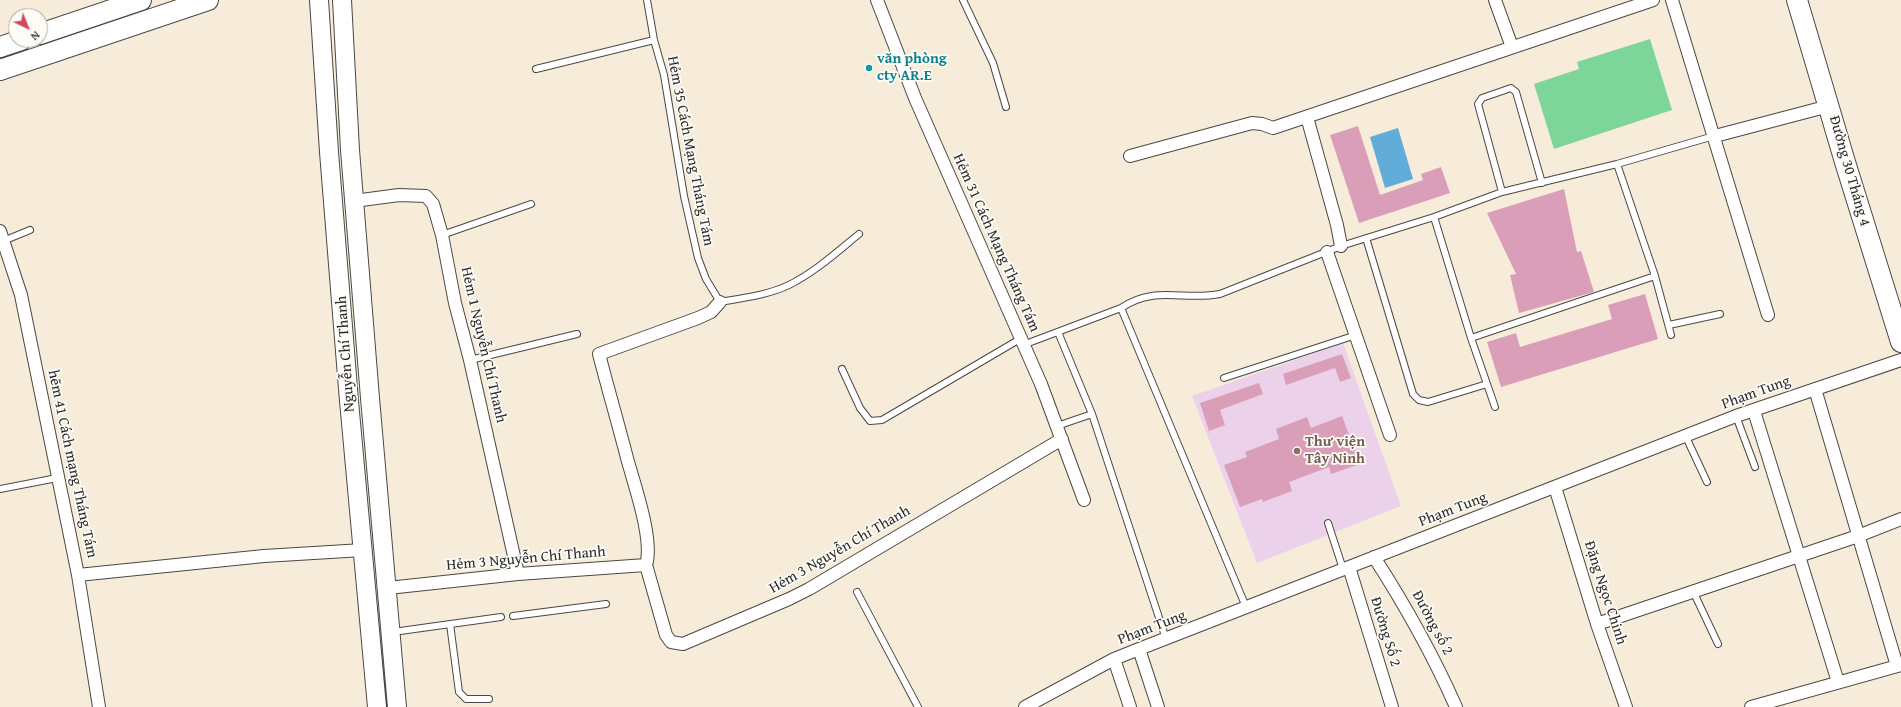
<!DOCTYPE html>
<meta charset="utf-8">
<style>
body{margin:0}
#map{position:relative;width:1901px;height:707px;overflow:hidden;background:#f7ecd9;font-family:"Gentium Book Plus",serif}
canvas{display:block}
.north{position:absolute;left:8px;top:8px;width:40px;height:40px;box-sizing:border-box;background:#fdfcf7;border:1px solid #a9a8a5;border-radius:50%;rotate:137deg;font-size:11px;font-weight:700;line-height:16px;text-align:center;color:#2b2b2b}
.north::after{content:'';display:block;margin:auto;width:14px;height:18px;background:#d1495b;clip-path:polygon(50% 0,100% 100%,50% 72%,0 100%)}
</style>
<div id="map">
<canvas width="1901" height="707"></canvas>
<div class="north">N</div>
</div>
<script>
const g = document.querySelector('canvas').getContext('2d');
g.lineJoin = 'round';
function fill(path, color) {
  g.fillStyle = color;
  g.fill(path, 'evenodd');
}
function strokePath(path, color, width, dash) {
  g.strokeStyle = color;
  g.lineWidth = width;
  g.lineCap = dash ? 'butt' : 'round';
  g.setLineDash(dash || []);
  g.stroke(path);
}
function label(font, color, halo, rows, align = 'center') {
  g.font = font + ' "Gentium Book Plus",serif';
  g.lineWidth = 3.5;
  g.setLineDash([]);
  g.textBaseline = 'middle';
  g.strokeStyle = halo;
  g.fillStyle = color;
  for (const [text, x, y, turn = 0] of rows) {
    g.save();
    g.translate(x, y);
    g.rotate((+turn || 0) * Math.PI / 180);
    g.textAlign = isNaN(turn) ? turn : align;
    if (halo) g.strokeText(text, 0, 0);
    g.fillText(text, 0, 0);
    g.restore();
  }
}
const built = new Path2D(`
 M1343 343 1401 506 1257 563 1192 396Z`);
const green = new Path2D(`
 M1650 39 1672 110 1554 149 1534 84 1579 69 1577 62Z`);
const water = new Path2D(`
 M1398 128 1413 179 1385 188 1370 137Z`);
const building = new Path2D(`
 M1358 126 1380 195 1423 180 1421 174 1441 167 1450 193 1359 223 1330 135Z
 M1564 189 1577 252 1581 251 1594 292 1519 313 1510 275 1516 274 1487 213Z
 M1645 294 1658 339 1501 387 1487 342 1516 333 1520 347 1612 319 1608 305Z
 M1342 354 1351 378 1340 382 1335 368 1286 385 1283 374Z
 M1259 383 1263 394 1220 410 1225 425 1209 431 1200 403Z
 M1342 416 1360 464 1331 474 1329 467 1289 482 1292 491 1263 502 1262 499 1240 507 1224 465 1247 457 1245 452 1279 439 1276 429 1307 417 1311 428Z`);
const lane = new Path2D(`
 M647 0 654 40 664 75 684 196 698 258 706 279 720 302C743 298 768 295 789 285 815 272 837 252 859 234
 M963 0 993 63 1006 107
 M536 69 654 40
 M1617 164 1655 276 1671 335
 M1502 192 1478 104 1482 98 1511 88 1516 92 1542 183
 M1434 217 1471 338 1495 407
 M442 235 531 204
 M1366 238 1413 394 1419 400 1428 402 1487 384
 M3 241 30 230
 M1121 308 1246 607
 M1669 325 1720 314
 M1471 338 1655 276
 M1023 345 1121 308C1155 285 1183 301 1220 294L1341 246 1434 217 1502 192 1617 164 1714 136
 M470 360 577 334
 M842 369 860 408 870 421 882 420 1020 339
 M1224 378 1356 335
 M1092 414 1166 639
 M1736 416 1755 467
 M1057 426 1092 414 1058 332
 M1686 437 1707 482
 M0 489 57 478
 M1328 523 1343 569
 M1693 591 1718 644
 M857 592 918 707
 M513 616 606 604
 M450 624 459 692 466 699H489
 M393 632 501 617`);
const street = new Path2D(`
 M877 0 915 98 1041 384 1084 500
 M1495 0 1512 47
 M1672 0 1768 315
 M1307 117 1337 225 1341 246
 M1715 136 1829 106
 M1130 156 1252 123 1262 124 1273 128 1653 0
 M354 201 399 195 426 196 433 204 442 235 455 303 470 360 518 574
 M0 231 21 295 78 575 99 707
 M1327 252 1390 435
 M1815 389 1897 666
 M1754 411 1838 682
 M1555 487 1597 624 1626 707
 M1374 557C1405 605 1433 655 1456 707
 M646 565 666 635 671 642 683 644 789 599 809 589 1062 439
 M646 565C654 540 634 484 627 458 618 423 608 389 599 354L698 318 711 312 720 302
 M1349 567 1392 707
 M78 575 264 556 363 550
 M388 588 518 574 646 565
 M1597 624 1858 536 1901 519
 M1139 649 1158 707
 M1114 659 1130 707
 M1025 707 1114 659 1139 649 1736 416 1901 360
 M1751 707 1901 665`);
const secondary = new Path2D(`
 M319 0 329 152 349 401 377 707
 M342 0 350 150 370 398 397 707`);
const primary = new Path2D(`
 M1797 0 1845 162 1901 342
 M40 34 141 0
 M0 47 21 40
 M0 70 208 0`);
const markers = [
 [869,68,4,"#0f9aa8"],
 [1297,451,4,"#8d6e63"]
];
const cultureNames = [
 ["văn phòng",877,59],
 ["cty AR.E",877,76]
];
const streetNames = [
 ["Hẻm 35 Cách Mạng Tháng Tám",690,151,79],
 ["Đường 30 Tháng 4",1849,171,74],
 ["Hẻm 31 Cách Mạng Tháng Tám",996,243,66],
 ["Hẻm 1 Nguyễn Chí Thanh",483,345,77],
 ["Nguyễn Chí Thanh",346,354,-94],
 ["Phạm Tung",1756,393,-20],
 ["hẽm 41 Cách mạng Tháng Tám",72,464,78],
 ["Phạm Tung",1453,510,-21],
 ["Hẻm 3 Nguyễn Chí Thanh",840,550,-30],
 ["Hẻm 3 Nguyễn Chí Thanh",526,559,-5],
 ["Đặng Ngọc Chinh",1605,593,72],
 ["Đường số 2",1432,623,62],
 ["Phạm Tung",1152,628,-21],
 ["Đường Số 2",1385,632,73]
];
const educationNames = [
 ["Thư viện",1305,442],
 ["Tây Ninh",1305,459]
];
fill(built, '#ecd1ea');
fill(green, '#7ed599');
fill(water, '#61acd9');
fill(building, '#db9eb9');
strokePath(lane, '#4a4845', 8);
strokePath(street, '#4a4845', 14);
strokePath(secondary, '#4a4845', 20);
strokePath(primary, '#4a4845', 22);
strokePath(lane, '#fff', 6);
strokePath(street, '#fff', 12);
strokePath(secondary, '#fff', 18);
strokePath(primary, '#fff', 20);
for (const [x, y, r, color] of markers) {
  const dot = new Path2D();
  dot.arc(x, y, r, 0, 2 * Math.PI);
  g.fillStyle = color;
  g.fill(dot);
  strokePath(dot, '#fdfcf7', 1.5);
}
label('bold 15px', '#0d838f', '#fdfcf7', cultureNames, 'left');
label('15px', '#2b2b2b', '#fdfcf7', streetNames);
label('bold 15px', '#785e54', '#fdfcf7', educationNames, 'left');
</script>
